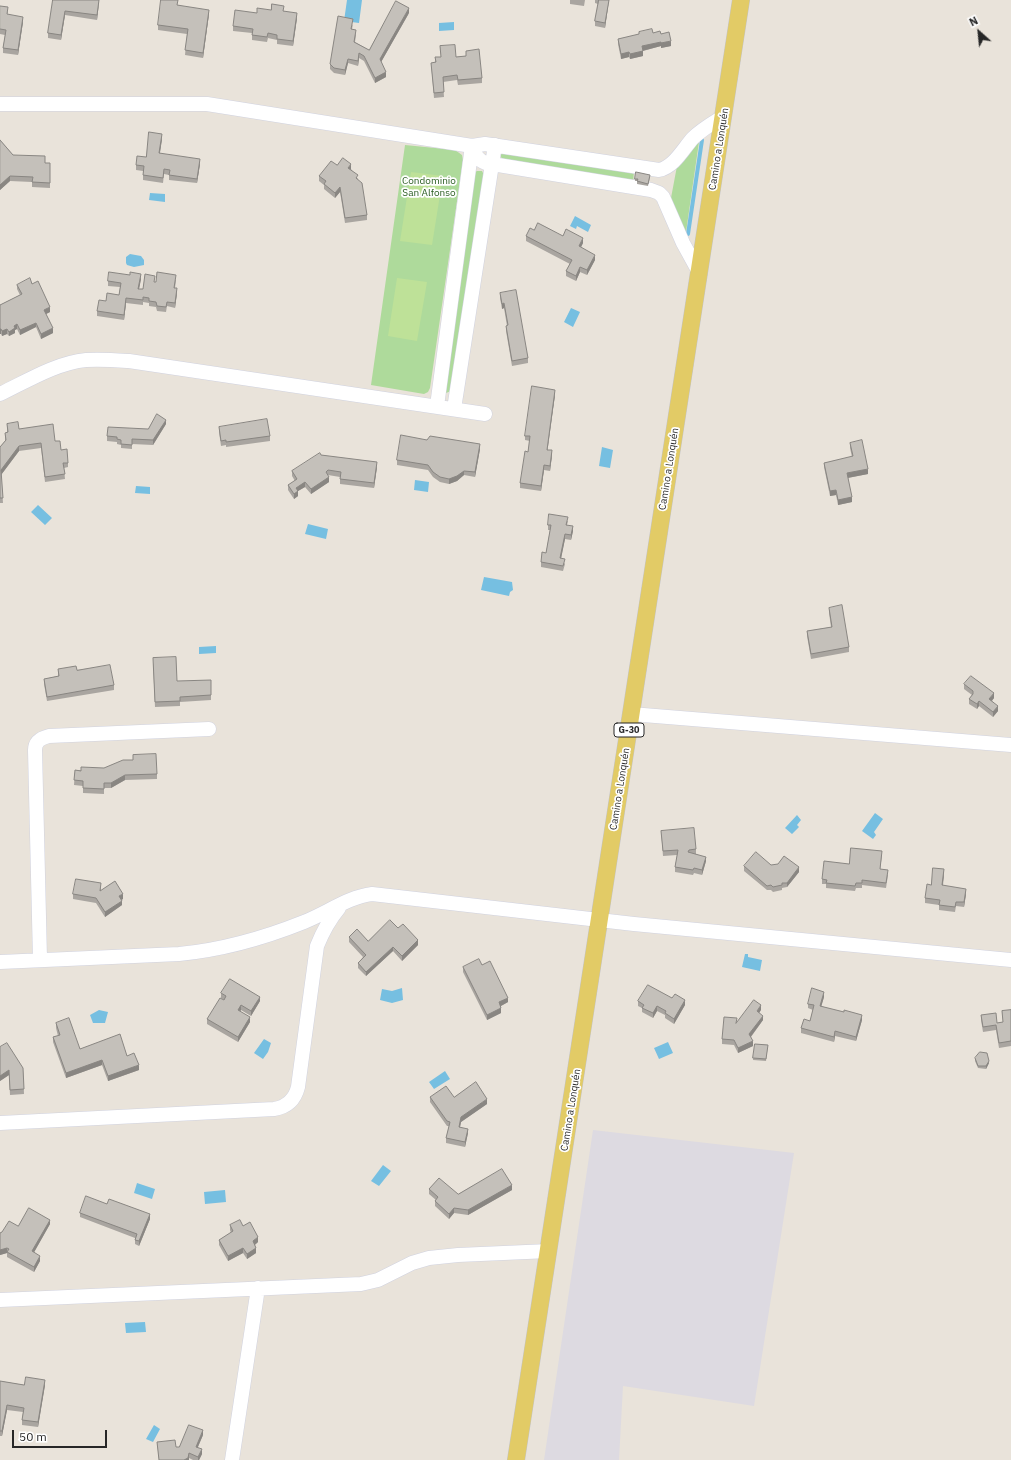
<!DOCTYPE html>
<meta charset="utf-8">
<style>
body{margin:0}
#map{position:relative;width:1011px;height:1460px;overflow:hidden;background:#e9e3da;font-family:"IBM Plex Sans",sans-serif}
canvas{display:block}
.north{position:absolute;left:959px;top:12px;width:40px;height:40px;-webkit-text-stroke:3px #fff;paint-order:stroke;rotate:333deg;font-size:11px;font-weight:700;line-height:16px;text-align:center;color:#272727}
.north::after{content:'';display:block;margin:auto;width:14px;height:18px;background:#272727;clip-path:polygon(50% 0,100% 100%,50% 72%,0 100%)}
.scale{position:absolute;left:12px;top:1430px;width:95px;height:18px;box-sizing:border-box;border:2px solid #272727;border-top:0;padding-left:5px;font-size:12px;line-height:14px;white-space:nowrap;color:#272727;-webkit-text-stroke:3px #fff;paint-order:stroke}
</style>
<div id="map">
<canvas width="1011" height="1460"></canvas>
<div class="north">N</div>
<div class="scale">50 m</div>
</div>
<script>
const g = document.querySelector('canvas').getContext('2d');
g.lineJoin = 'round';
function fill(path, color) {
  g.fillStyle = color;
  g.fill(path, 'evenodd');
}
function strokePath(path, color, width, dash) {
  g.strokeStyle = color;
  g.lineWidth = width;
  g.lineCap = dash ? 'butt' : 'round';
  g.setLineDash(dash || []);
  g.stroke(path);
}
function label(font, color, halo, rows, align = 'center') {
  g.font = font + ' "IBM Plex Sans",sans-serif';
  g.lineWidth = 3.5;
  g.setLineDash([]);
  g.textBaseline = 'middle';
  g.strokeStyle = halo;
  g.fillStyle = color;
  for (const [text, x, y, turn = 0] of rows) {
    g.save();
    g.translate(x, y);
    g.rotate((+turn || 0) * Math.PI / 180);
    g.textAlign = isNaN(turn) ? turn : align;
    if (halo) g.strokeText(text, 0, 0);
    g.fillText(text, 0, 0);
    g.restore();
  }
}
const industrial = new Path2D(`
 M593 1130 794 1153 754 1406 623 1386 619 1460H544Z`);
const green = new Path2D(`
 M699 142 686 232V233L672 204 671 198 677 166Z
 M405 145 455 150 462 155 463 160 430 388 428 392 424 394 371 385Z
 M501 153 634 171 633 183 503 161 501 157Z
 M477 171H482L484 175 451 391 446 393 444 392 475 172Z`);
const pitch = new Path2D(`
 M411 172 443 176 432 245 400 241Z
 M397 278 427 282 417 341 388 336Z`);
const water = new Path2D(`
 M347 0H362L359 23 344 21Z
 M454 22V30L439 31V23Z
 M150 193 165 194V202L149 200Z
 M575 216 591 225 588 232 577 226 576 229 570 226Z
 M130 254 141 256 144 260V265L134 267 127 265 126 263V257Z
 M571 308 580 312 573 327 564 322Z
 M602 447 613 450 610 468 599 466Z
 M415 480 429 482 428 492 414 490Z
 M136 486 150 487V494L135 493Z
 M38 505 52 518 45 525 31 512Z
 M308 524 328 529 326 539 305 534Z
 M484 577 512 582 513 590 510 592 509 596 481 590Z
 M216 646V653L199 654V647Z
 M875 813 883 819 874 832 876 835 873 839 862 831Z
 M797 815 801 820 797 825 799 827 792 834 785 828Z
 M745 954H748V957L762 960 760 971 742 967Z
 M402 988 403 1000 392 1003 380 1000 382 989 392 991Z
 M99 1010 108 1012 105 1023H93L90 1015Z
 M264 1039 271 1043 268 1052 263 1059 254 1053Z
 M668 1042 673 1053 659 1059 654 1048Z
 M445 1071 450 1079 434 1089 429 1082Z
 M383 1165 391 1171 379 1186 371 1181Z
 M137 1183 155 1189 152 1199 134 1193Z
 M225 1190 226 1202 205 1204 204 1192Z
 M145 1322 146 1332 126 1333 125 1323Z
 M154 1425 160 1429 153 1442 146 1439Z`);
const stream = new Path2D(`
 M688 234 702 140`);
const minor = new Path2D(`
 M0 104H207L472 146 485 144 659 170C674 167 683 149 693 138 702 129 713 123 724 116
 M472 146C475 154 477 160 486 163L651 190 659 193 663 197 683 243 700 274
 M0 394C27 381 56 363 86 360 100 359 114 360 129 361L485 414
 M437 406 472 146
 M454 409 495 145
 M631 714 1011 745
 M40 959 35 750C35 741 41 738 49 736L209 729
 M0 962 179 954C222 950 264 938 304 922 327 913 348 897 372 894L634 924 1011 960
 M0 1123 274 1109C287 1107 295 1099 298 1087L317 946C323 931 329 920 339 908
 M0 1300 361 1284 378 1280 412 1263 429 1258 458 1255 549 1251
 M232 1460 258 1288`);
const major = new Path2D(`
 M516 1460 741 0`);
const wall = new Path2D(`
 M53 0H99L97 20 65 15 61 40 48 38V33Z
 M570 0H585L584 6 570 4Z
 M595 0H609L605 28 595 26V21L598 4 595 3Z
 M178 5 209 14 203 58 185 55 187 34 158 30V25Z
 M0 6 8 12 7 14 23 22 18 55 3 53V48L5 35 0 34Z
 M271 10 284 11 297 18 293 46 277 44V40L268 38 267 42 252 40V33L233 31V26L257 13Z
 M409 13 381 62 386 77 375 83 364 61 359 58 358 66 348 63 345 75 334 73 330 69V64L353 24 352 29 356 35 355 42 369 50Z
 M639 32 653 33 661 34 671 46 661 48V46L643 51V56L630 59 629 57 621 59 618 44V39L639 35Z
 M440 46 456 57 466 56V51L482 78V83L458 85 457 80 443 82 444 97 434 98 431 63 435 62V57H441Z
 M162 139 160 153 200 164 197 183 169 180V175L164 174 163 183 143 180V171L136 170V165L146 157Z
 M0 140 13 155 45 163H50V188L32 187V182L10 181 0 190Z
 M337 165 351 169 358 179 367 215V220L345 223 340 192 335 198 324 189V185L319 181V176Z
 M650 177 648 186 637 184V181H635V179Z
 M534 230 563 236 583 243 581 247 595 260 587 275 580 272 576 281 566 276V271L570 264 526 241V236Z
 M130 275 141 279 139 289H143L155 282 176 280 175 288 177 293 175 308 167 306 166 312 157 311 156 307 149 306V303L143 302V305L126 303 124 320 97 316V311L106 301 119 295 120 287 108 286V281Z
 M32 284 50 312 46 314 53 333 41 339 36 327 20 335 17 329 15 330V333L9 336 7 334 2 336 1 334 0 305 20 295 17 289V285Z
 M500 293 528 358V363L512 366 506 331V326H507L504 308 502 309 500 298Z
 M555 395 547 450 552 455 550 471 544 470 541 491 520 488V483L528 452 530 441 525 440V436Z
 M7 424 19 429 55 441 68 463V467L64 468 65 479 45 482 41 448 19 451 1 475 3 503H0V447L5 441V433H7Z
 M166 424 153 445 132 444V449L121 448V445L117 444V442L107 441V436L148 429Z
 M219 427 270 436V441L226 447V445L221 446 219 432Z
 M850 443 868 474 848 478 852 502 838 505 836 495 830 496 824 467V463L852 457 850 448Z
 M480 449 475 477 464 475 457 481 449 484 440 482 433 477 428 470 397 465V460Z
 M321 455 377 467 374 488 340 484V477L328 475 329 482 311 494 305 487 298 491V496L294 499 288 490V485L295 481 292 476V471Z
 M568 521 567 525 573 531 571 540 565 539 561 559 565 564 563 571 541 567V562L546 553 550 530H548V525Z
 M829 608 849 647V652L811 659 807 636V631L831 627 829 613Z
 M153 663 177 681 211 695V700L180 702V706L155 707Z
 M58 669 114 685V690L47 701 44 684V679L58 676Z
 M964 684 994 698 992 701 998 711 993 717 979 706 977 709 969 704V699L972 695 964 689Z
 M75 770 157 774V779L125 780 111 788H104V794L83 793V786L74 785Z
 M661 831 696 849V854L706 861 702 875 694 873 693 875 675 872V867L677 855 663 856Z
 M882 856 880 869 888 875 886 888 862 885V888H856L855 891 826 888V884H822V879L849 864Z
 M771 865 799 872 787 887 782 888V890L773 892 771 890H767L744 871V866Z
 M944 874 943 886 966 894 964 907 956 906 955 912 939 910V905L925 903V898Z
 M101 888V890L123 899 121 900 122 905 105 917 96 903 73 899V894Z
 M398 928 418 945 402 961 393 951 366 976 358 968V963L363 957 349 942V937L368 941Z
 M482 965 508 1002 501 1006V1013L487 1020 463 972V967Z
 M221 993 260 1001 251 1016 241 1010 240 1011 250 1022 238 1042 207 1024V1019L224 1000 221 998Z
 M824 997 821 1006 862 1020 856 1041 835 1036 834 1042 801 1033V1028L810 1021 813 1010 808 1008V1004Z
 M672 998 685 1005 674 1024 665 1018V1015L657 1011 653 1018 642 1012V1008L638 1006V1001Z
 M761 1010 759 1013 763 1020 751 1037 753 1046 738 1053 734 1045 722 1044V1039L737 1023Z
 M1011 1010V1046L999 1048 996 1030 983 1032 981 1020V1015L997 1023 1003 1022 1002 1011Z
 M56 1023 80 1049 127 1056 139 1070 108 1081 102 1065 66 1078 53 1042V1037L58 1036 56 1028Z
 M755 1044 768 1045 766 1061 753 1060Z
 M0 1047 23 1068 24 1094 10 1095 9 1075 0 1081Z
 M975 1058 989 1063 986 1069 978 1068 975 1061Z
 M430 1097H454L487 1104 461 1122 460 1127 468 1133 465 1147 446 1143V1138L449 1126H447L430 1102Z
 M429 1189 458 1194 512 1190 468 1215 454 1213 449 1219 435 1206V1201L436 1200 429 1194Z
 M107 1204 150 1219 139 1246 135 1244V1238L80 1217V1213Z
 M50 1224 34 1252 40 1261 34 1272 7 1257V1253L0 1255V1233L18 1226Z
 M230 1225 243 1226 258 1242 255 1245 256 1253 247 1259 243 1253 228 1261 219 1245V1240L231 1233 230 1230Z
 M0 1381 24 1385H45L38 1427 22 1425V1420L23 1412 7 1410 2 1436H0Z
 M203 1435 198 1447 202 1454 199 1460H193L189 1458V1460H159L157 1442 176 1447H179Z`);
const shadedWall = new Path2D(`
 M99 0V3L97 20V15Z
 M609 0 605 28V23Z
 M409 8V13L380 64V59Z
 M209 10V14L203 58V53Z
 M65 11V15L61 40V35Z
 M297 13V18L293 46V41Z
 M23 17V22L18 55V50Z
 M671 41V46L661 48V43Z
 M661 42V46L642 51V46Z
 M643 51V56L630 59V54Z
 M629 52V57L621 59V54Z
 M359 53V58L358 66V61Z
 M348 59V63L345 75V70Z
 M386 72V77L375 83V78Z
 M162 134V139L159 158V153Z
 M200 159V164L197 183V179Z
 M351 164V169L348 172V168Z
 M10 176V181L0 190V185Z
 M340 187V192L335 198V193Z
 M583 238V243L579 251V246Z
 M595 255V260L587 275V270Z
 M580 267V272L576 281V276Z
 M141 274V279L138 294V289Z
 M177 288V293L175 308V303Z
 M126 298V303L124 320V315Z
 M504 303V308L502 309V304Z
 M50 307V312L44 315V310Z
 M36 323V327L20 335V330Z
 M17 324V329L15 330V333L9 336V332L14 326Z
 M53 328V333L41 339V334Z
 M0 329H1V334H0Z
 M7 329V334L2 336V331Z
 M555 390V395L547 454V450Z
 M166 420V424L153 445V440Z
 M480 444V449L475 477V472Z
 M19 446V451L1 475V470Z
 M552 450V455L550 471V466Z
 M377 462V467L374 488V483Z
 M544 465V470L541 491V486Z
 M868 469V474L847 478V473Z
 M464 471V475L457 481 449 484V479Z
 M329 477V482L311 494V489Z
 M305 482V487L298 491V496L294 499V494L296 488Z
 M836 490V495L830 496V491Z
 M852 497V502L838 505V500Z
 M573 526V531L571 540V535Z
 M565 534V539L560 563V558Z
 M994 693V698L989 704V699Z
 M979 701V706L977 709V704Z
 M998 706V711L993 717V712Z
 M125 775V780L111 788V783Z
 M706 857V861L702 875V870Z
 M799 867V872L787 887V883Z
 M944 869V874L942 890V885Z
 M966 889V894L964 907V902Z
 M123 894V899L119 901V896Z
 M122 901V905L105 917V912Z
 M418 940V945L402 961V956Z
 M393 947V951L366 976V972Z
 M824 992V997L820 1011V1006Z
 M260 997V1001L251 1016V1011Z
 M508 998V1002L499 1007V1002Z
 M685 1000V1005L674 1024V1019Z
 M241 1005V1010L238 1015V1010Z
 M761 1005V1010L757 1016V1011Z
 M657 1006V1011L653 1018V1013Z
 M501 1008V1013L487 1020V1015Z
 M862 1015V1020L856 1041V1037Z
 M763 1016V1020L749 1039V1034Z
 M250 1017V1022L238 1042V1037Z
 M835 1031V1036L834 1042V1037Z
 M753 1041V1046L738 1053V1048Z
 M102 1060V1065L66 1078V1073Z
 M989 1061V1063L986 1069V1066Z
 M139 1065V1070L108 1081V1076Z
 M9 1070V1075L0 1081V1076Z
 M487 1099V1104L461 1122 459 1132V1127L461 1117Z
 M468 1129V1133L465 1147V1142Z
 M512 1185V1190L468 1215V1210Z
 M454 1208V1213L449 1219V1214Z
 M150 1214V1219L139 1246V1241Z
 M50 1220V1224L32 1256V1251Z
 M258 1237V1242L253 1246V1241Z
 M7 1248V1253L0 1255V1250Z
 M243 1248V1253L228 1261V1256Z
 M256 1248V1253L247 1259V1254Z
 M40 1256V1261L34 1272V1267Z
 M45 1380V1385L38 1427V1422Z
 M7 1405V1410L2 1436V1431Z
 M203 1430V1435L196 1451V1447Z
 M202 1449V1454L199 1460H198V1457Z
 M189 1453V1460H184Z`);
const building = new Path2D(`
 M53 0H99L97 15 65 11 61 35 48 33Z
 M161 0H178L177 5 209 10 203 53 185 50 188 29 158 25Z
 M599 0H609L605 23 595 21Z
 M396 1 409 8 380 59 386 72 375 78 364 56 359 53 358 61 348 59 345 70 334 68 330 64 338 16 353 19 351 29 356 30 354 42 369 50Z
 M272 4 284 6 283 11 297 13 293 41 277 39V35L268 33 267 37 252 35 253 29 233 26 235 10 257 13V8L271 10Z
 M0 6 8 7 7 14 23 17 18 50 3 48 6 30 0 29Z
 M652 29 653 33 660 31 661 34 669 32 671 41 661 43V42L642 46 643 51 630 54 629 52 621 54 618 39 639 34V32Z
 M455 45 456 57 466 56V51L479 49 482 78 458 80 457 75 443 77 444 92 434 93 431 63 436 62 435 57H441L440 46Z
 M149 132 162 134 159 153 200 159 197 179 169 175 170 170 164 169 163 178 143 175 144 166 136 165 137 156 146 157Z
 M0 140 13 155 45 156V163H50V183L32 182 33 177 10 176 0 185Z
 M343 158 351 164 348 168 358 175 356 178 362 183 367 215 345 218 340 187 335 193 324 184 326 181 319 176 331 161 337 165Z
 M636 172 650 175 648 184 637 181 638 179H635Z
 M538 223 563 236 566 229 583 238 579 246 595 255 587 270 580 267 576 276 566 271 572 260 526 236 530 228 534 230Z
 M109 272 130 275V272L141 274 138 289H143L145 274 155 276 154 282H156L157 272 176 275 174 288H177L175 303 167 302 166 307 157 306 156 302 149 301V298L143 297V300L126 298 124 315 97 311 99 300 106 301 107 293 119 295 121 283 108 281Z
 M30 278 32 284 38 281 50 307 44 310 53 328 41 334 36 323 20 330 17 324 14 326 15 328 9 332 7 329 2 331 1 329H0V305L22 294 17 285Z
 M516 290 528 358 512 361 506 326 508 325 504 303 502 304 500 293Z
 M532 386 555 390 547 450H552L550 466 544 465 541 486 520 483 525 451 528 452 530 436H525Z
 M157 414 166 420 153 440 132 439V445L121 444V440L117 439V437L107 436 108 427 148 429Z
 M267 419 270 436 226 442V440L221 441 219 427Z
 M18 422 19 429 53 424 55 441H60L61 450 67 449 68 463H63L65 474 45 477 41 443 19 446 1 470 3 498H0V447L6 440 5 433 8 432 7 424Z
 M401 435 427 440 430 436 480 444 475 472 464 471 457 476 449 479 440 477 433 472 428 465 397 460Z
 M862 440 868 469 847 473 852 497 838 500 836 490 830 491 824 463 853 456 850 443Z
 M320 453 321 455 377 462 374 483 340 479 341 472 328 470 326 472 329 477 311 489 305 482 296 488 298 491 294 494 288 485 297 479 292 471Z
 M549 514 568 517 566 525 573 526 571 535 565 534 560 558 565 559 563 566 541 562 542 552 546 553 551 525H548Z
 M842 605 849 647 811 654 807 631 832 627 829 608Z
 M176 657 177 681 211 680V695L180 697V701L155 702 153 658Z
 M110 665 114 685 47 697 44 679 59 676 58 669 76 666 77 670Z
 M971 676 994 693 989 699 998 706 993 712 979 701 977 704 969 699 973 694V691L964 684Z
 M156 754 157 774 125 775 111 783H104V789L83 788V781L74 780 75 770 81 771V767L104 768 123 760H133V755Z
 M694 828 696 849 689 850 688 852 706 857 702 870 694 868 693 870 675 867 678 850 663 851 661 831Z
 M851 848 882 851 880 869 888 870 886 883 862 880V883H856L855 886 826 883 827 880 822 879 824 861 849 864Z
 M756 852 771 865 778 864 784 856 799 867 787 883H782V885L773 887 771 885 767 886 744 866Z
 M933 868 944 869 942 885 966 889 964 902H956L955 907 939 905 940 900 925 898 927 884 931 885Z
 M76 879 101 883 100 891 115 881 123 894 119 896 122 901 105 912 96 898 73 894Z
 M390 920 398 928 403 924 418 940 402 956 393 947 366 972 358 963 366 955 349 937 357 929 368 941Z
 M479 959 482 965 490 961 508 998 499 1002 501 1008 487 1015 463 967Z
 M230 979 260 997 251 1011 241 1005 238 1010 250 1017 238 1037 207 1019 220 998 224 1000 226 996 221 993Z
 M648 985 672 998 675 994 685 1000 674 1019 665 1013 666 1011 657 1006 653 1013 642 1008 644 1005 638 1001Z
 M812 988 824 992 820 1006 844 1012V1010L862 1015 856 1037 835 1031 834 1037 801 1028 804 1019 810 1021 814 1005 808 1004Z
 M754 1000 761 1005 757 1011 763 1016 749 1034 753 1041 738 1048 734 1040 722 1039 724 1017 737 1018 736 1023Z
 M1011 1010V1041L999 1043 996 1025 983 1027 981 1015 996 1013 997 1023 1003 1022 1002 1011Z
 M69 1018 80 1049 120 1034 127 1056 134 1053 139 1065 108 1076 102 1060 66 1073 53 1037 60 1035 56 1023Z
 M7 1043 23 1068 24 1089 10 1090 9 1070 0 1076V1047Z
 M755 1044 768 1045 766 1059 753 1058Z
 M980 1052 987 1053 989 1061 986 1066H978L975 1058Z
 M476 1082 487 1099 461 1117 459 1127 468 1129 465 1142 446 1138 450 1122 447 1121 430 1097 446 1086 454 1097Z
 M502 1169 512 1185 468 1210 454 1208 449 1214 435 1201 438 1197 429 1189 439 1178 458 1194Z
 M86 1196 107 1204 109 1199 150 1214 139 1241 135 1240 137 1234 80 1213Z
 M29 1208 50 1220 32 1251 40 1256 34 1267 7 1252 9 1249 7 1248 0 1250V1233L2 1232 9 1221 18 1226Z
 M240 1220 243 1226 250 1222 258 1237 253 1241 256 1248 247 1254 243 1248 228 1256 219 1240 233 1231 230 1225Z
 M26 1377 45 1380 38 1422 22 1420 24 1408 7 1405 2 1431H0V1381L24 1385Z
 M189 1425 203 1430 196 1447 202 1449 198 1457 189 1453 188 1458 184 1460H159L157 1442 175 1440 176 1447H179Z`);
const shields = [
 [629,730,30]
];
const shieldNames = [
 ["G-30",629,730]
];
const streetNames = [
 ["Camino a Lonquén",719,149,-81],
 ["Camino a Lonquén",669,469,-81],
 ["Camino a Lonquén",620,789,-81],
 ["Camino a Lonquén",571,1110,-81]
];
const parkNames = [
 ["Condominio",429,181],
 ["San Alfonso",429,193]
];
fill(industrial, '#dddae1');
fill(green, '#aeda9b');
fill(pitch, '#bee198');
fill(water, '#76bfe1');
strokePath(stream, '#76bfe1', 4);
strokePath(minor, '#d0d2df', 15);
strokePath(major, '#c3c3c3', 18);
strokePath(minor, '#fff', 14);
strokePath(major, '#e2cb66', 17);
fill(wall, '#a9a5a0');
fill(shadedWall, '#898682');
fill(building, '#c4c0ba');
strokePath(building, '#898682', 1);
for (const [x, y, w] of shields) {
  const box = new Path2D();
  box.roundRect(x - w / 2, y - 7, w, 14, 3);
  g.fillStyle = '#fff';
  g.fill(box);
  strokePath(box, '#272727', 1);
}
label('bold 9px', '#272727', null, shieldNames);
label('10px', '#272727', '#fff', streetNames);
label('10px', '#295c20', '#fff', parkNames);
</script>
